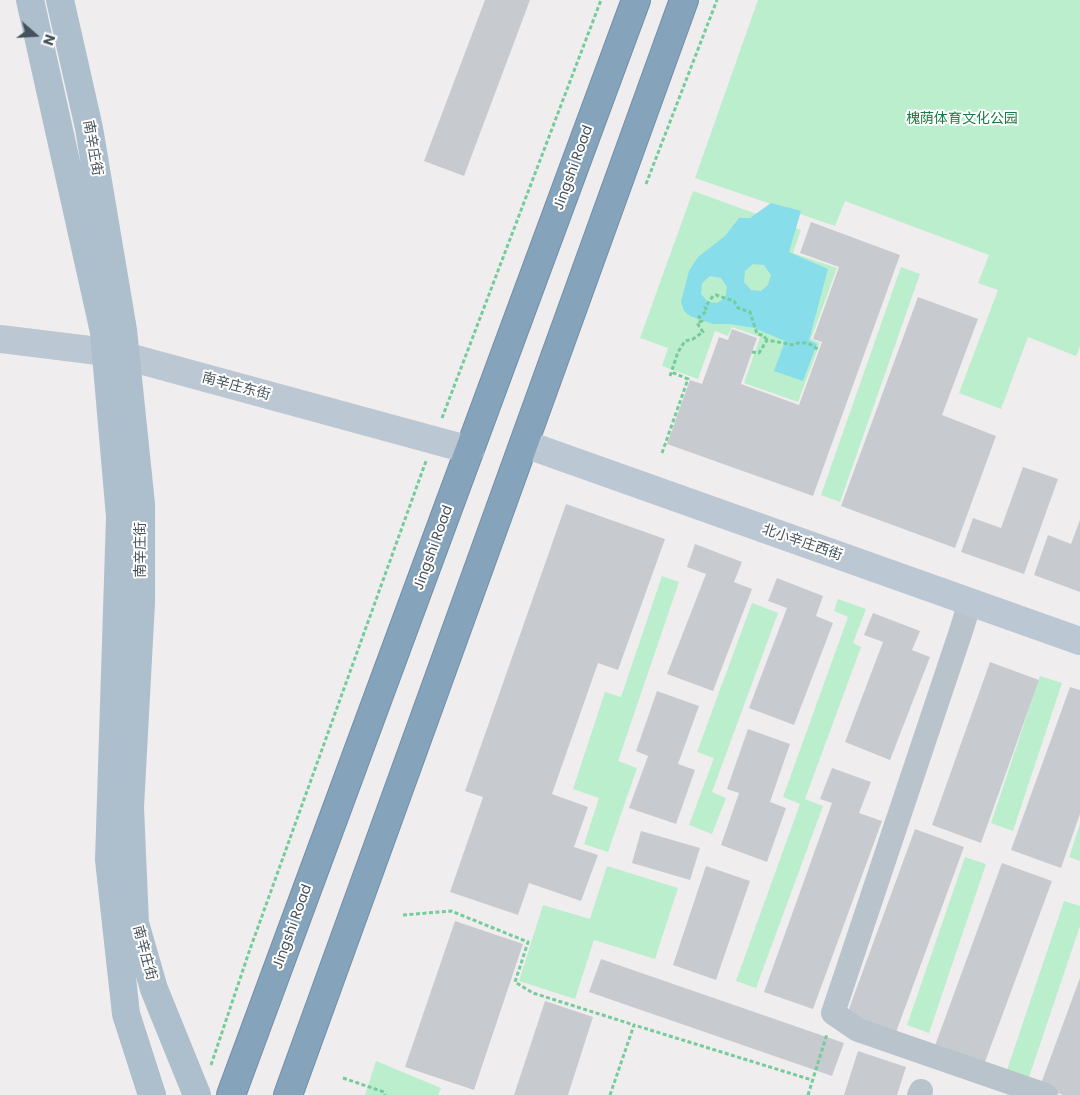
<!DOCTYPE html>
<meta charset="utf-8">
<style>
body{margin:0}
#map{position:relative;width:1080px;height:1095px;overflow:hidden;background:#f0edee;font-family:Poppins,sans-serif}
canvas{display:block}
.north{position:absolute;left:10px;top:10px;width:50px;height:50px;-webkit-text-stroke:4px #fff;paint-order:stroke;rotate:109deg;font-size:14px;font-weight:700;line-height:20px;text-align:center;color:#46525b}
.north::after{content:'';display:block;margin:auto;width:18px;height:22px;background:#46525b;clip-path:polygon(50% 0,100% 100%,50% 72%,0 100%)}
</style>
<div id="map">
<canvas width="1080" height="1095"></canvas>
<div class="north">N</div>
</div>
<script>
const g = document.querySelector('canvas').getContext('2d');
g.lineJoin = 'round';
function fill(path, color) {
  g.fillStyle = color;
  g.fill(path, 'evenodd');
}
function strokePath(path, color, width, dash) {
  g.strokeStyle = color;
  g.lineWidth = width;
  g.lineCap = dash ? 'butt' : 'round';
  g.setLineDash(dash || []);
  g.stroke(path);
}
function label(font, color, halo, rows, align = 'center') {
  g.font = font + ' Poppins,"Noto Sans SC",sans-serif';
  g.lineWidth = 4;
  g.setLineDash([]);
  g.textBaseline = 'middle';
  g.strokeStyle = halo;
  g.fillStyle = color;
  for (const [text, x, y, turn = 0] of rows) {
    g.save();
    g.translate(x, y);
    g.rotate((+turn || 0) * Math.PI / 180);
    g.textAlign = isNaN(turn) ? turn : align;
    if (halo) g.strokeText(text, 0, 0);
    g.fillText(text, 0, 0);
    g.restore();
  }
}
const green = new Path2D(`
 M758 0H1080V346L1076 356 1028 337 1001 409 959 393 998 290 978 283 989 255 845 201 835 226 695 178Z
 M693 191 801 230 793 253 837 268 811 339 820 343 798 402 744 383 760 337 732 327 728 336 715 331 698 379 662 366 668 348 640 338Z
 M901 267 920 274 840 502 821 495Z
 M662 576 679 582 618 761 637 768 608 852 584 844 599 798 573 789 605 692 621 697Z
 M838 599 866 609 853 643 861 647 805 799 823 806 756 988 736 981 800 804 783 797 848 617 834 611Z
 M752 603 778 613 712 792 726 798 712 834 689 825 714 758 697 752Z
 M1040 676 1062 683 1013 831 991 823Z
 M1080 824V861L1069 857Z
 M965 857 986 864 929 1033 907 1025Z
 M607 866 678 888 655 959 594 940 575 999 519 981 543 905 590 919Z
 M1064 901 1080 906V926L1029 1077 1007 1070Z
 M376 1061 441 1088 438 1095H365Z`);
const water = new Path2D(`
 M771 203 801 211 789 252 828 269 809 340 817 344 803 381 774 371 785 341 754 328 730 324H713L690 316 684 311 681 302 689 271 698 257 725 236 739 218H750ZM753 264 764 265 771 275 768 285 761 291 751 290 744 282 745 271ZM710 276 721 278 727 287 725 298 717 303 708 302 701 294 702 283Z`);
const building = new Path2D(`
 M485 0H530L464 176 424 161Z
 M811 222 900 255 813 496 667 444 690 380 702 384 719 337 728 340 732 329 757 338 741 384 799 405 822 342 813 339 839 267 800 253Z
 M918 297 978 319 942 415 996 436 955 548 841 506Z
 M1023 467 1058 479 1024 574 961 552 973 518 1001 528Z
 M566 504 665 539 618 670 598 663 552 794 588 807 574 847 598 855 581 901 529 883 518 915 450 892 483 797 465 791Z
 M1080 520V592L1034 575 1048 535 1071 544Z
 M695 544 742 562 734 582 752 589 713 691 667 674 706 574 687 567Z
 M777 578 823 596 816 616 833 623 794 725 749 708 787 608 768 601Z
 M873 613 920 631 912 650 930 657 890 760 845 742 883 642 864 635Z
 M990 662 1039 680 981 843 932 825Z
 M1070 687 1080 690V814L1061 868 1011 850Z
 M657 691 699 706 678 764 695 770 676 824 629 808 648 756 636 751Z
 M748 729 790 744 770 802 786 808 767 862 721 845 739 793 727 789Z
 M832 768 871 782 859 813 882 821 813 1009 764 992 832 803 820 799Z
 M915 829 964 847 895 1035 846 1017Z
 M641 831 700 848 690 880 632 863Z
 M1002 863 1052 881 982 1070 933 1051Z
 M706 866 750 881 716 980 673 965Z
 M455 921 523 944 474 1090 405 1067Z
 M601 959 844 1043 832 1076 589 992Z
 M1080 978V1095H1063L1040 1086Z
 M545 1001 593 1017 568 1095H514Z
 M858 1051 906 1067 897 1095H844Z`);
const path = new Path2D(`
 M646 184 717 0
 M752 352 759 353 767 340 794 345 798 343H808L819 350
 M670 376 678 352 685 341 693 339 703 332 697 323 702 321 699 317 707 311 705 307 713 296 716 295 734 301 738 308 750 312 757 334 763 335 767 340
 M442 418 601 0
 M662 453 688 379 671 372
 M403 915 451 911 528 942 515 982 533 993 634 1025
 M211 1065 249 952 426 461
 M343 1078 384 1092 385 1095
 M610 1095 634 1025 812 1080
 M808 1095 827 1034`);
const street = new Path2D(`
 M970 602 961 631 833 1013 858 1030 1046 1095
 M919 1095 921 1091`);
const secondary = new Path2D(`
 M0 339 106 352 125 356 470 450
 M525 444 1080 641`);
const primary = new Path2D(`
 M30 0 104 332 120 517 109 860 126 1014 152 1095
 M60 0 89 128 123 330 141 504V603L130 807 135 923 154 989 197 1095`);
const highway = new Path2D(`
 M231 1095 636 0
 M288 1095C420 730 553 365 684 0`);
const parkNames = [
 ["槐荫体育文化公园",962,119]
];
const streetNames = [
 ["南辛庄街",92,148,80],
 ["Jingshi Road",574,168,-70],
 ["南辛庄东街",236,387,15],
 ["北小辛庄西街",802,543,19],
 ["Jingshi Road",434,548,-70],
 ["南辛庄街",141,550,-90],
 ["Jingshi Road",293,927,-70],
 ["南辛庄街",144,953,75]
];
fill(green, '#bec');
fill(water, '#88ddeb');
fill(building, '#c7cbd0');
strokePath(highway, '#708fa8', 30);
strokePath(path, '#74cc9b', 3, [4, 2.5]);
strokePath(street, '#b9c3cb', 24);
strokePath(secondary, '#bbc7d2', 28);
strokePath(primary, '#adbfcd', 28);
strokePath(highway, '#85a4bc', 28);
label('14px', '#177b43', '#fff', parkNames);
label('14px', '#46525b', '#fff', streetNames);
</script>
